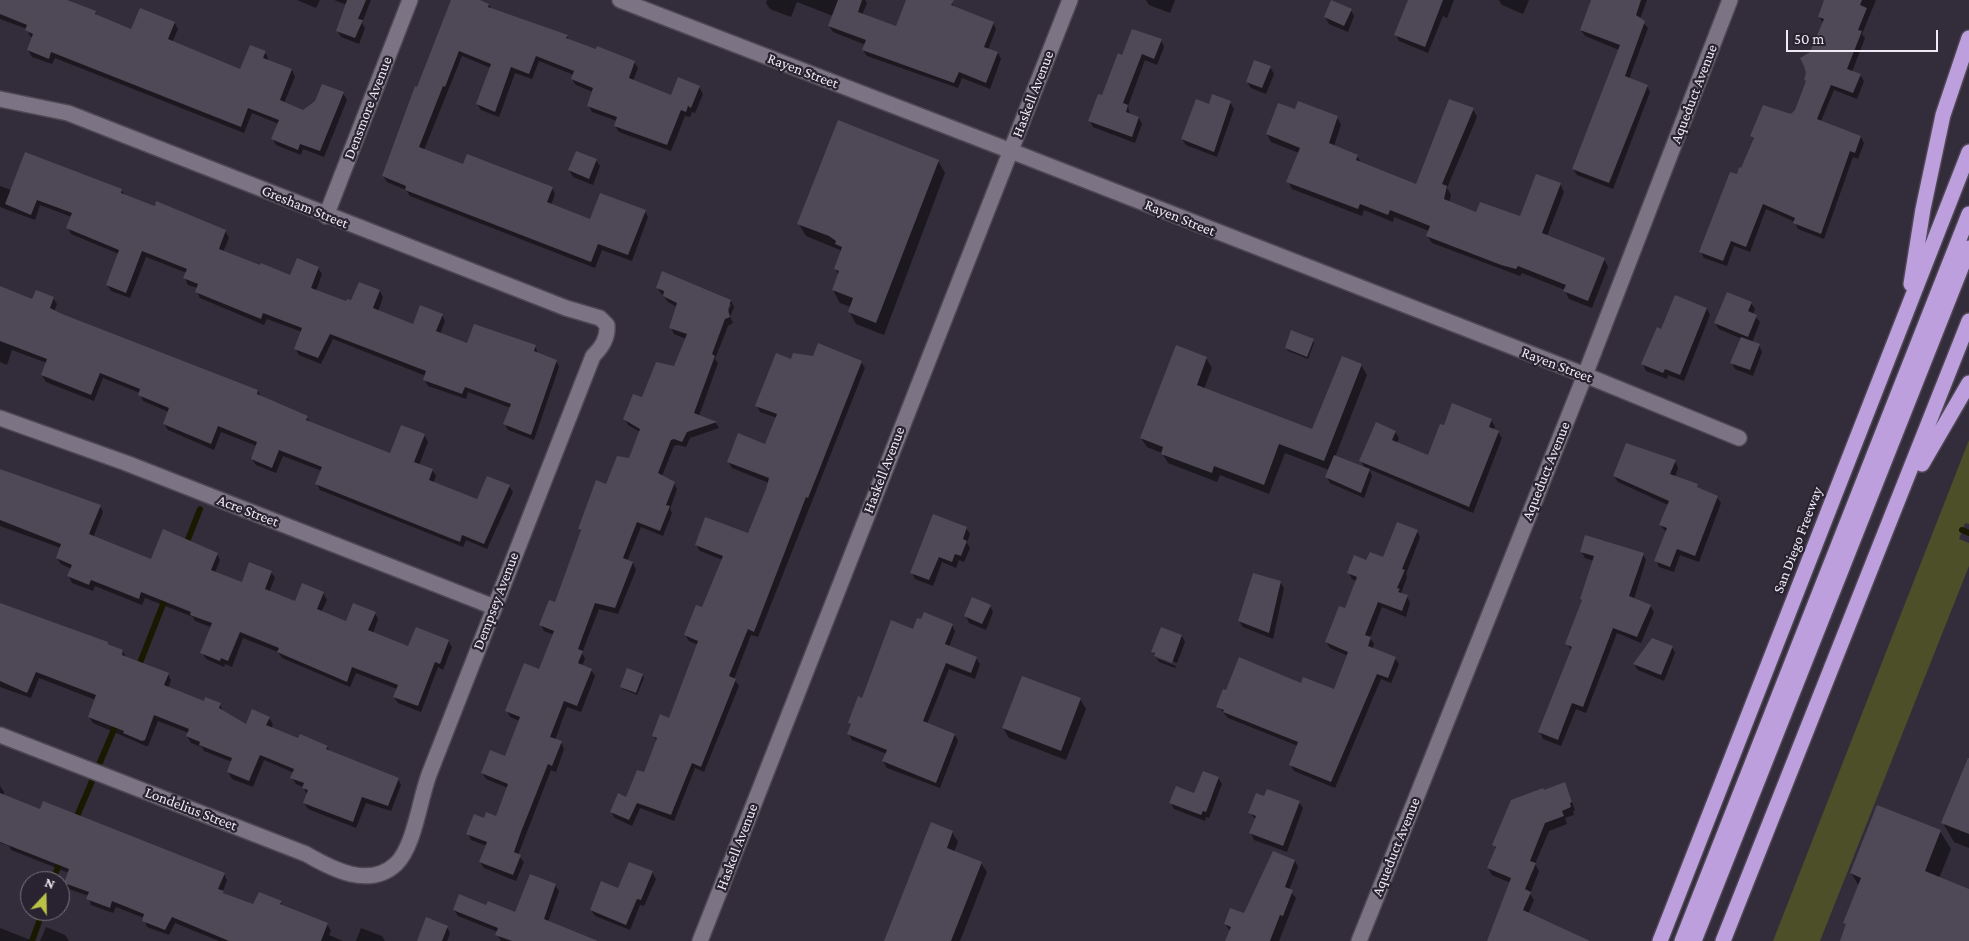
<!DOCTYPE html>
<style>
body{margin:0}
#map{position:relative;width:1969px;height:941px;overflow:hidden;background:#332d3b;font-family:"Crimson Pro",serif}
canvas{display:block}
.north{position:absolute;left:20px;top:871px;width:50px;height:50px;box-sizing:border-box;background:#292331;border:1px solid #78737f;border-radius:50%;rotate:21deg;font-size:14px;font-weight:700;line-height:20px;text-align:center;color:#efebf4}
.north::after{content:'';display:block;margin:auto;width:18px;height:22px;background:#b9c146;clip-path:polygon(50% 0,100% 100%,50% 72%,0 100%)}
.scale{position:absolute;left:1786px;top:30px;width:152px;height:22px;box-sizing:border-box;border:2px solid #efebf4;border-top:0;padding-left:6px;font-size:15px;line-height:18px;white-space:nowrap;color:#efebf4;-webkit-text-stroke:4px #292331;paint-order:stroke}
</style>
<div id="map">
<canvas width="1969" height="941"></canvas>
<div class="north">N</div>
<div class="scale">50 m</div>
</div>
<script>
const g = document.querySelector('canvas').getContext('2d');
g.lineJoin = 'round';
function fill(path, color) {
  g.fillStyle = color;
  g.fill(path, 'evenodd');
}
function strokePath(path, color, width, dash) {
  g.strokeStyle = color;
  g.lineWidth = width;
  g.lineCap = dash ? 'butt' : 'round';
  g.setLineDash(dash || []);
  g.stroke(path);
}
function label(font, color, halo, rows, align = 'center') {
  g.font = font + ' "Crimson Pro",serif';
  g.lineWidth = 4.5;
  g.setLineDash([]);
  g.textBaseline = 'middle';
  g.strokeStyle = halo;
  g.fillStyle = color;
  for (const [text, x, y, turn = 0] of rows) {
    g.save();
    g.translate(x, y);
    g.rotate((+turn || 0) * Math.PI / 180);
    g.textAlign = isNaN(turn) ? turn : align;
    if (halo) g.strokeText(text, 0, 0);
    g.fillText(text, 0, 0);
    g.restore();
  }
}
const green = new Path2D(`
 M1969 440V524L1965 523 1959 539 1969 543V566L1820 941H1773Z`);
const shadow = new Path2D(`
 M0 0H64L95 12 97 16 132 31 174 22 178 29 172 43 240 71 265 52 268 58 267 61 292 70 295 77 284 103 303 111 343 93 347 100 324 157 303 149 301 155 276 145 273 139 279 124 252 113 244 133 55 58 52 64 32 57 28 50 33 38 30 36 27 29 0 19Z
 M297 0H320L316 8Z
 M334 0H371L362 23 365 28 359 44 341 37 337 30 347 5Z
 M452 0H477L489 5 492 10 567 36 569 40 634 62 638 68 633 81 672 96 699 87 703 94 695 113 692 112 690 117 685 116 671 151 619 132 615 126 617 121 592 112 588 105 593 92 576 85 572 79 574 75 539 61 532 79 515 73 499 117 481 110 477 104 491 68 462 56 424 150 464 165 552 188 555 194 551 205 591 220 645 211 648 217 632 261 602 250 595 268 410 196 406 190 387 182 383 176Z
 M767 0H865L867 3 862 15 896 28 907 0H944L952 3 954 8 993 23 996 29 988 50 998 53 1001 59 990 89 962 78 958 88 867 56 863 50 866 45 833 32 829 26 833 16 797 2 791 17 770 9 766 3Z
 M1146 0H1175L1170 13 1149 5Z
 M1409 0H1454L1447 18 1443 16 1428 53 1399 41 1396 35Z
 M1499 0H1529L1523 14 1502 5Z
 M1593 0H1647L1640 19 1648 28 1629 79 1647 86 1650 92 1613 189 1577 175 1573 169 1619 50 1585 36 1581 30Z
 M1826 0H1876L1862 34 1865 38 1852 72 1860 75 1864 81 1857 99 1834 90 1821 121 1861 137 1864 143 1858 159 1853 157 1824 239 1798 229 1795 222 1766 209 1750 252 1734 246 1727 266 1704 258 1701 252 1742 169 1754 140 1752 136 1791 116 1796 110 1807 83 1805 80 1811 53 1823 23 1819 17Z
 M1351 10 1354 16 1348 32 1329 24 1325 17Z
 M1161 40 1164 47 1157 65 1145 60 1128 106 1130 115 1139 118 1142 124 1135 143 1093 127 1090 121 1123 56Z
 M1270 67 1274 74 1266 94 1251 88 1247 82Z
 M1230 102 1234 109 1217 157 1186 145 1182 139 1209 105Z
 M1473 109 1477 117 1447 188 1451 195 1449 203 1476 213 1521 218 1560 184 1564 192 1547 236 1604 259 1608 267 1592 308 1569 299 1565 290 1522 273 1520 276 1432 243 1427 235 1429 231 1394 217 1393 222 1364 210 1362 216 1292 189 1288 181 1299 153 1271 142 1267 134 1295 111 1337 117 1341 125 1334 146 1357 156 1361 163 1417 185Z
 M596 160 600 166 593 185 573 177 569 170Z
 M938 161 945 173 884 335 856 324 849 311 851 307 840 303 833 290 839 275 835 269 841 253 840 250 806 236 799 224Z
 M0 186 11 190H121L125 195 225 231 229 238 223 252 291 277 318 268 322 274 316 291 347 303 380 291 383 297 378 312 414 325 442 315 445 321 440 334 468 345 535 346 538 354 556 361 559 367 534 440 508 430 505 424 511 408 468 392 466 399 428 386 425 380 426 376 333 339 321 364 299 355 296 349 302 332 267 319 264 325 200 298 197 292 198 288 188 285 185 278 187 273 146 257 130 298 111 291 107 285 119 254 71 234 68 228 72 217 40 205 35 220 0 207Z
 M0 287 33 301 53 298 57 304 54 312 258 391 261 397 307 417 310 423 391 455 424 435 428 442 419 465 432 470 436 476 433 483 478 500 509 486 513 492 487 549 466 540 463 547 320 490 317 484 322 471 283 456 276 473 256 465 252 459 257 446 221 432 214 450 168 430 164 424 169 412 143 401 140 393 103 378 94 401 46 382 42 375 47 363 12 350 7 365 0 362Z
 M657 288 731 301 734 307 730 317 733 323 728 326 715 359 718 363 699 416 716 423 719 428 690 438 686 447 678 445 674 446 662 476 674 483 677 489 670 509 672 513 663 536 641 527 627 561 633 563 636 570 618 614 599 609 582 653 585 659 582 666 591 670 595 676 581 712 567 707 555 740 561 742 564 749 556 772 551 770 518 855 524 862 516 881 484 868 480 862 487 846 471 840 468 833 485 820 496 818 508 788 486 779 482 773 506 757 520 721 510 717 507 711 539 671 554 635 544 631 541 625 556 604 581 532 579 529 607 486 630 460 640 432 628 425 625 419 675 368 686 339 674 334 671 328 677 307 668 302ZM729 304H731L727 316Z
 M1675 297 1707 309 1710 315 1684 381 1668 375 1667 379 1646 371 1643 364 1661 330Z
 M1751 303 1755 309 1753 314 1760 322 1752 343 1759 345 1762 352 1753 376 1735 369 1732 363 1742 339 1719 329 1715 323Z
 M1313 340 1314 343 1308 359 1288 351 1286 348Z
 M1206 358 1212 368 1204 389 1312 431 1361 365 1367 375 1335 457 1365 468 1361 461 1395 432 1399 438 1397 443 1429 456 1491 420 1495 427 1493 430 1498 432 1502 438 1473 513 1369 469 1372 476 1364 498 1330 483 1327 477 1329 470 1285 453 1269 494 1220 475 1217 482 1168 463 1162 453 1147 447 1141 438Z
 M792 360 861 362 865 368 758 637 751 635 734 679 739 686 704 772 695 768 674 821 640 808 632 826 615 818 611 812 627 798 645 774 657 742 653 735 670 719 698 645 689 641 685 635 703 609 723 560 700 551 696 545 749 535 769 483 732 468 728 461 766 446 777 418 760 412 757 406Z
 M1675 461 1678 468 1675 477 1717 497 1721 503 1699 562 1680 555 1674 572 1659 567 1656 560 1667 533 1660 525 1668 505 1618 482 1614 476Z
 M0 469 50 490 100 506 103 512 93 538 151 561 217 554 220 560 215 573 242 584 271 572 275 578 269 592 295 603 323 593 327 600 321 612 347 623 375 613 378 619 373 633 409 647 448 641 452 647 443 670 438 667 421 712 398 703 394 697 397 689 356 673 350 687 282 658 278 652 243 638 232 667 225 664 224 667 206 659 202 652 211 627 195 621 193 617 145 598 142 605 95 586 93 591 72 583 69 576 72 569 61 564 57 558 61 548 0 526Z
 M966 528 970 534 967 543 970 548 964 562 959 560 956 568 942 562 933 586 915 579 912 573Z
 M1417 531 1420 537 1406 574 1407 577 1401 593 1407 596 1410 603 1406 617 1382 607 1370 638 1374 644 1372 649 1395 658 1399 664 1391 683 1381 679 1335 788 1294 771 1290 764 1298 746 1228 718 1218 706 1302 685 1335 690 1348 656 1330 648 1326 642 1346 610 1357 581 1352 579 1349 573 1367 561 1384 558Z
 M1581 551 1643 554 1646 560 1634 599 1650 606 1654 612 1641 643 1617 633 1586 713 1576 709 1561 746 1543 739 1540 732 1572 651 1567 644 1583 602 1581 599 1594 561 1585 558Z
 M1280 582 1284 588 1273 639 1243 627 1239 621Z
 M990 606 993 612 986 630 969 623 966 616Z
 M0 610 107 643 123 651 126 658 168 674 171 680 168 688 205 703 220 704 223 712 247 726 269 718 273 724 271 729 299 740 327 746 330 752 398 779 401 785 391 811 366 803 356 828 308 809 304 803 307 794 303 787 296 784 292 778 294 773 264 760 253 787 232 779 228 772 232 762 204 751 202 747 191 743 187 736 189 733 158 721 148 746H146L93 723 89 717 96 700 39 678 31 698 0 687Z
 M952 625 955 631 949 647 976 658 980 664 975 679 949 669 927 724 955 735 958 741 940 788 887 768 883 761 887 754 852 740 849 734 852 726 849 723 863 700 913 631Z
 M1182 636 1185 642 1177 663 1156 655V658L1153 652Z
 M1672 647 1675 653 1664 681 1638 670 1634 664Z
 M1156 658 1176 666 1175 668 1159 662Z
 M642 675 644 678 637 695 623 689 621 686Z
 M1080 699 1086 709 1066 760 1009 738 1003 728Z
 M1969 757V848L1954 842 1943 823Z
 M1218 778 1222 784 1209 818 1206 817 1205 821 1174 809 1171 803 1195 795Z
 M0 786 4 792 3 796 41 810 224 874 227 880 223 891 225 895 254 906 281 902 283 907 327 924 331 931 329 935 343 941H219L175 923 169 935 147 927 144 918 116 907 113 913 91 905 89 896 69 889 65 883 69 873 11 850 9 846 0 843Z
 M1568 791 1575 810 1573 811 1574 815 1565 818 1567 824 1549 831 1535 864 1539 871 1530 894 1534 900 1528 914 1573 941H1488L1511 883 1492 875 1488 868 1496 849 1494 845 1544 792Z
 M1265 797 1299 802 1303 808 1287 852 1254 840 1251 833 1256 820 1250 813Z
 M1940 831 1951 849 1939 878 1969 890V941H1841L1847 926 1845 922 1859 886 1851 873Z
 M952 832 958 842 954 852 981 863 987 872 960 941H885Z
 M1295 861 1298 867 1289 890 1296 898 1279 941H1227L1230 931 1225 924 1245 915Z
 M652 872 656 879 644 906 640 905 630 930 595 916 591 910 619 890Z
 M555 885 559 891 548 922 591 941H501L497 934 498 932 458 916 454 910 487 906 516 914Z
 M46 927 65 935 69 941H40Z
 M447 927 450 933 447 941H418Z
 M0 928 33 941H0Z
 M361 928 382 936 385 941H356Z`);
const stream = new Path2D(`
 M1962 530 1969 533
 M185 547 200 509
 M138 668 167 594
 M75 821 118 720
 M53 881 61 858
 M32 941 43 911`);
const building = new Path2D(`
 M0 0H67L96 11 95 14 131 29 140 8 175 22 168 39 240 69 250 45 266 51 263 58 292 69 280 100 303 110 315 101 322 84 344 92 320 151 300 144 298 150 271 139 279 120 248 108 241 127 51 52 49 59 27 50 33 34 25 30 27 25 0 14Z
 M347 0H366L358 19 363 20 355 38 336 31Z
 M451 0H480L489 4 488 7 568 35 566 38 596 49 597 46 635 61 629 78 671 95 678 77 700 86 691 108 688 106 686 112 681 110 667 145 614 126 617 117 587 106 593 88 571 79 574 71 536 56 529 74 511 67 495 112 476 104 491 64 459 51 445 87 443 86 419 147 463 164 467 154 553 187 547 202 590 219 600 193 646 210 628 255 598 244 591 262 405 190 406 186 382 176 415 86 417 87Z
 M838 0H862L858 12 896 26 906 0H954L951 5 994 22 984 47 998 52 986 83 959 72 954 83 862 50 866 40 828 26Z
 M1331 0 1352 9 1344 26 1324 17Z
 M1408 0H1443L1425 47 1394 35Z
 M1591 0H1641L1636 15 1645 21 1625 76 1648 85 1609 183 1572 169 1620 45 1580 30Z
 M1824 0H1862L1860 5 1867 8 1858 30 1862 31 1847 69 1861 74 1853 93 1831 85 1817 119 1861 136 1855 153 1850 151 1821 234 1793 223 1795 218 1763 204 1746 247 1731 241 1723 261 1699 252 1730 172 1737 174 1739 167 1741 168 1754 138 1750 136 1763 105 1791 114 1795 110 1806 81 1804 80 1806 73 1804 66 1800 58 1810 52 1824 19 1818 17Z
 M1132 29 1162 39 1154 59 1142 54 1123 103 1128 105 1126 112 1139 117 1132 137 1088 121 1098 94 1102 95 1118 53 1122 55Z
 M1254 60 1271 66 1262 88 1246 82Z
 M1212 94 1231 101 1214 152 1181 139 1196 99 1209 104Z
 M1449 99 1474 108 1442 184 1447 186 1444 199 1476 212 1480 202 1520 216 1536 174 1561 183 1542 233 1605 258 1588 301 1563 291 1566 285 1518 266 1516 269 1501 265 1426 236 1430 226 1390 210 1388 215 1360 204 1358 209 1286 182 1300 148 1266 134 1278 103 1295 109 1298 101 1338 116 1329 143 1358 155 1356 160 1416 184Z
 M838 120 939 160 876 323 848 312 853 298 832 290 839 271 834 269 842 247 835 244 836 241 829 236 797 224Z
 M576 151 597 159 589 179 568 170Z
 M25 152 122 189 121 193 155 206 156 201 226 230 219 249 260 265 261 263 290 275 297 258 319 267 311 288 346 301 347 299 351 300 359 282 380 290 373 308 413 324 420 305 443 314 436 331 467 343 474 324 536 345 534 351 557 360 531 435 503 424 511 404 465 387 462 394 423 380 426 371 330 334 318 358 294 349 302 328 263 313 261 319 195 292 198 284 183 278 187 269 142 251 126 293 106 285 119 250 66 228 72 213 37 200 31 215 5 204Z
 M662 271 731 300 728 310 730 317 725 319 712 354 715 356 694 413 717 422 687 432 682 442 674 439 671 440 658 473 675 482 666 505 670 506 660 531 637 522 623 558 633 562 615 608 595 603 578 649 583 651 578 663 592 669 577 706 564 701 550 737 562 741 552 766 548 764 521 832 514 852 521 855 513 875 479 862 487 842 466 834 474 814 484 818 486 812 496 816 508 784 481 773 490 750 505 756 520 717 505 711 524 663 539 669 554 631 539 625 549 600 555 602 581 530 578 529 596 480 606 484 617 456 629 458 640 429 623 419 633 394 642 397 656 362 674 366 687 334 669 328 677 303 663 296 664 291 656 288Z
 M0 286 32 299 36 290 54 297 50 308 62 314 258 390 257 394 308 416 306 420 390 453 401 425 425 434 414 462 433 469 429 480 477 499 487 476 510 485 484 544 462 535 460 542 315 484 322 467 279 450 272 468 251 459 257 442 218 426 211 444 163 424 169 408 138 395 140 389 100 373 91 395 41 375 47 359 0 341Z
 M1727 292 1752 302 1748 311 1757 315 1748 337 1714 323Z
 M1675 295 1707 308 1680 375 1665 369 1663 373 1641 364 1657 327 1661 329Z
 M1291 330 1314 339 1307 357 1285 348Z
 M1741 337 1760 344 1750 370 1730 363Z
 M818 343 862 361 818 473 808 498 806 497 754 632 748 629 729 676 736 679 701 767 692 763 671 815 637 803 629 820 610 812 618 793 626 797 637 770 644 772 657 738 652 736 660 714 669 718 698 641 684 635 696 605 702 607 723 556 695 545 705 517 748 533 766 489 769 478 727 462 738 433 765 444 777 414 755 406 776 353 791 359 793 353 813 356Z
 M1176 345 1207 357 1197 385 1312 429 1342 356 1362 364 1324 461 1279 444 1264 485 1214 466 1212 473 1161 454 1163 447 1140 438Z
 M1452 403 1492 419 1489 427 1499 431 1469 507 1359 461 1376 422 1396 431 1392 440 1428 455 1440 424 1444 425Z
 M1626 443 1676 460 1670 474 1698 484 1697 487 1718 496 1695 556 1677 549 1670 567 1654 561 1667 528 1659 525 1669 501 1613 476Z
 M1334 455 1370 469 1361 493 1325 477Z
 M0 469 101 505 89 534 151 559 163 529 218 553 211 570 242 582 249 562 272 571 265 589 295 601 302 583 324 592 317 609 346 621 353 603 376 612 368 630 408 646 416 627 449 640 440 664 435 662 418 706 393 697 398 685 352 667 347 682 277 652 279 648 240 632 228 661 221 658 220 661 200 653 212 623 190 615 191 612 141 592 139 599 91 580 89 585 67 576 72 565 56 558 61 544 0 520Z
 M933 514 967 527 963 539 967 541 961 556 955 554 952 562 939 557 929 580 910 573Z
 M1397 522 1418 530 1402 569 1405 570 1397 588 1400 589 1398 592 1408 595 1402 611 1378 602 1365 635 1371 637 1368 646 1396 657 1388 678 1377 674 1331 782 1289 765 1298 742 1223 712 1224 710 1216 707 1223 689 1226 690 1239 657 1301 683 1303 677 1334 689 1348 652 1325 642 1339 606 1345 608 1357 577 1347 573 1354 555 1366 560 1370 552 1383 557Z
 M1585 535 1644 553 1629 596 1651 605 1637 637 1613 628 1583 707 1572 703 1558 740 1538 732 1572 647 1565 644 1582 600 1580 599 1594 556 1580 552Z
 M1253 573 1281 581 1269 633 1238 621Z
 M972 597 991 605 982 624 964 616Z
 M0 603 108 642V644L123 650 122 655 169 673 164 685 204 701 205 697 221 703 219 708 246 724 252 709 270 717 266 725 298 738 300 734 328 746 326 749 399 778 388 806 362 797 353 822 303 803 308 790 302 788 304 783 290 778 294 769 260 755 249 781 227 772 232 758 199 745 200 742 186 736 189 729 154 715 145 740 142 741 123 733 124 731 88 717 96 695 36 672 27 693 0 681Z
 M924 612 953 624 945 644 977 657 971 673 946 663 923 721 955 734 936 783 882 761 887 750 847 734 851 724 848 723 858 696 862 698 891 620 913 629 917 618 921 619Z
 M1161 627 1182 635 1172 663 1154 656 1155 653 1151 652Z
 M1652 638 1673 646 1661 675 1633 664Z
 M627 668 643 674 636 693 620 687Z
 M1022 676 1081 698 1061 751 1002 728Z
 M1968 758H1969V834L1941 823Z
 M1203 771 1219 777 1206 812 1203 811 1201 815 1169 803 1176 786 1194 793Z
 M1565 782 1572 802 1570 803 1571 807 1562 811 1564 816 1545 823 1530 861 1536 863 1525 889 1531 892 1523 910 1590 941H1487L1511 878 1487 868 1496 847 1492 845 1511 800 1543 788 1544 790Z
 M1267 789 1300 801 1283 846 1249 833 1256 816 1248 813 1256 793 1264 796Z
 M0 793 40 809 43 801 225 873 218 889 224 891 223 893 253 904 259 892 282 901 280 904 328 923 321 941H229L172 917 165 930 142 921 144 914 112 901 110 908 86 899 89 892 64 883 69 869 0 842Z
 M1877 805 1941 830 1925 871 1969 889V941H1840L1846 924 1843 923 1861 878 1850 873Z
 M931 822 953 831 947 848 982 862 951 941H884Z
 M1273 851 1295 860 1285 887 1293 890 1283 916 1280 915 1270 941H1225L1231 927 1224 924 1230 908 1244 913Z
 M629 862 653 871 641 900 637 899 626 925 590 910 601 881 618 888Z
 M530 874 556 884 544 919 598 941H512L495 935 498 928 453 910 459 894 486 905 488 901 515 912Z
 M426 917 448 926 442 941H417Z`);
const street = new Path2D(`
 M0 99 68 113 566 308 600 318 607 325C608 338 602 347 593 356 538 494 484 633 430 772 420 796 415 846 396 864 369 889 332 869 306 854L0 735
 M1011 151 1585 375 1739 438
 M326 216 410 0
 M0 418 126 463 494 607
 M1359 941 1585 375 1730 0`);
const secondary = new Path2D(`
 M620 0 1011 151
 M700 941 1070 0`);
const highway = new Path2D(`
 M1911 284 1923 209 1943 115 1969 38
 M1922 464 1969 383
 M1660 941 1969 152
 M1682 941 1969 214
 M1694 941 1969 248
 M1723 941 1969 321`);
const streetNames = [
 ["Rayen Street",803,71,21],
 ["Haskell Avenue",1033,94,-69],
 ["Aqueduct Avenue",1694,94,-69],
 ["Densmore Avenue",368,108,-69],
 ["Gresham Street",305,207,22],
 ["Rayen Street",1180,218,22],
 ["Rayen Street",1557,365,21],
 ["Haskell Avenue",884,470,-69],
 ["Aqueduct Avenue",1546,471,-68],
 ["Acre Street",248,511,21],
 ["San Diego Freeway",1798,540,-69],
 ["Dempsey Avenue",496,601,-69],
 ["Londelius Street",191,809,21],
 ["Haskell Avenue",737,847,-69],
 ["Aqueduct Avenue",1396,847,-68]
];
fill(green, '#4c4f28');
fill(shadow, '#0007');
strokePath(stream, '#181900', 6);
fill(building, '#4f4857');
strokePath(street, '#4e4854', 18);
strokePath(secondary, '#4e4854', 18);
strokePath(highway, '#4e4854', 18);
strokePath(street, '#7c7484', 15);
strokePath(secondary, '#7c7484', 15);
strokePath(highway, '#bd9fde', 15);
label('15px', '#efebf4', '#292331', streetNames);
</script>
